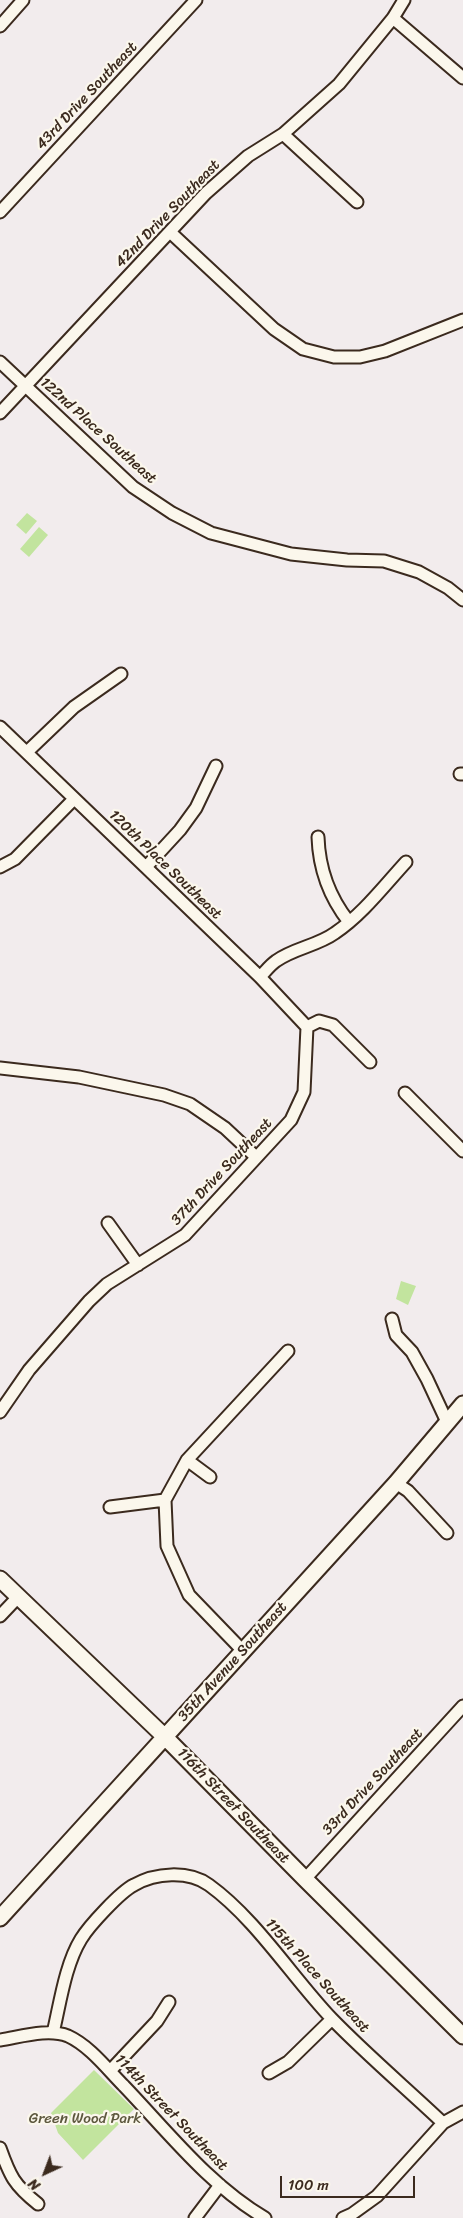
<!DOCTYPE html>
<style>
body{margin:0}
#map{position:relative;width:463px;height:2218px;overflow:hidden;background:#f2eced;font-family:Sriracha,sans-serif}
canvas{display:block}
.north{position:absolute;left:20px;top:2148px;width:50px;height:50px;-webkit-text-stroke:4px #fbf7ec;paint-order:stroke;rotate:223deg;font-size:14px;font-weight:700;line-height:20px;text-align:center;color:#3b2a1e}
.north::after{content:'';display:block;margin:auto;width:18px;height:22px;background:#3b2a1e;clip-path:polygon(50% 0,100% 100%,50% 72%,0 100%)}
.scale{position:absolute;left:280px;top:2176px;width:135px;height:22px;box-sizing:border-box;border:2px solid #3b2a1e;border-top:0;padding-left:6px;font-size:15px;line-height:18px;white-space:nowrap;color:#3b2a1e;-webkit-text-stroke:4px #fbf7ec;paint-order:stroke}
</style>
<div id="map">
<canvas width="463" height="2218"></canvas>
<div class="north">N</div>
<div class="scale">100 m</div>
</div>
<script>
const g = document.querySelector('canvas').getContext('2d');
g.lineJoin = 'round';
function fill(path, color) {
  g.fillStyle = color;
  g.fill(path, 'evenodd');
}
function strokePath(path, color, width, dash) {
  g.strokeStyle = color;
  g.lineWidth = width;
  g.lineCap = dash ? 'butt' : 'round';
  g.setLineDash(dash || []);
  g.stroke(path);
}
function label(font, color, halo, rows, align = 'center') {
  g.font = font + ' Sriracha,sans-serif';
  g.lineWidth = 4.5;
  g.setLineDash([]);
  g.textBaseline = 'middle';
  g.strokeStyle = halo;
  g.fillStyle = color;
  for (const [text, x, y, turn = 0] of rows) {
    g.save();
    g.translate(x, y);
    g.rotate((+turn || 0) * Math.PI / 180);
    g.textAlign = isNaN(turn) ? turn : align;
    if (halo) g.strokeText(text, 0, 0);
    g.fillText(text, 0, 0);
    g.restore();
  }
}
const green = new Path2D(`
 M27 513 37 521 26 534 16 525Z
 M39 527 48 535 29 557 20 549Z
 M401 1281 416 1286 408 1305 396 1299Z
 M94 2070 134 2109 83 2160 58 2133 51 2113Z`);
const street = new Path2D(`
 M393 18 463 78
 M0 26 23 0
 M283 134 357 202
 M0 212 196 0
 M170 232 274 329 303 349 334 357H360L385 351 463 320
 M0 362 133 487 172 513 211 533 291 554 347 560 384 561 419 572 448 588 463 600
 M0 413 206 193 248 156 283 134 339 84 393 18 404 0
 M0 727 260 977 307 1027
 M27 752 74 707 121 674
 M460 774H463
 M318 837C319 868 330 898 349 922
 M0 867 15 859 74 799
 M146 867 180 830 196 808 216 766
 M260 977C265 972 270 965 276 961 294 948 317 946 335 933 362 915 384 886 406 862
 M307 1027 319 1021 333 1025 370 1062
 M0 1068 79 1077 164 1095 190 1104 225 1128 256 1157
 M405 1093 463 1151
 M108 1223 138 1265
 M392 1319 396 1335 412 1352 427 1379 447 1422
 M0 1412 29 1370 89 1301 107 1284 185 1235 291 1120 304 1092 307 1027
 M187 1460 210 1477
 M396 1483 408 1491 447 1533
 M110 1507 165 1500
 M0 1616 18 1597
 M243 1651 189 1595 167 1546 165 1500 187 1460 288 1351
 M305 1879 463 1706
 M53 2033C60 2004 65 1965 81 1939 89 1926 120 1892 134 1885 155 1873 188 1870 209 1885 256 1919 292 1977 332 2019 367 2055 406 2088 443 2123
 M0 2040C20 2037 48 2028 68 2036 90 2046 108 2070 124 2086 168 2132 210 2186 265 2218
 M110 2071 157 2021 169 2002
 M269 2073 288 2062 332 2019
 M0 2148C10 2176 14 2185 38 2204
 M195 2218 220 2185
 M343 2218 352 2214 377 2196 443 2123 463 2112`);
const secondary = new Path2D(`
 M0 1579 165 1737 305 1879 463 2036
 M0 1918 396 1483 463 1404`);
const streetNames = [
 ["43rd Drive Southeast",87,96,-47],
 ["42nd Drive Southeast",168,214,-46],
 ["122nd Place Southeast",98,431,42],
 ["120th Place Southeast",165,865,44],
 ["37th Drive Southeast",222,1172,-47],
 ["35th Avenue Southeast",233,1662,-48],
 ["33rd Drive Southeast",373,1782,-47],
 ["116th Street Southeast",233,1806,46],
 ["115th Place Southeast",317,1976,48],
 ["114th Street Southeast",171,2113,46]
];
const parkNames = [
 ["Green Wood Park",85,2119]
];
fill(green, '#c2e49e');
strokePath(street, '#3b2a1e', 15);
strokePath(secondary, '#3b2a1e', 19);
strokePath(street, '#fbf7ec', 11);
strokePath(secondary, '#fbf7ec', 15);
label('15px', '#3b2a1e', '#fbf7ec', streetNames);
label('15px', '#5d583e', '#fbf7ec', parkNames);
</script>
